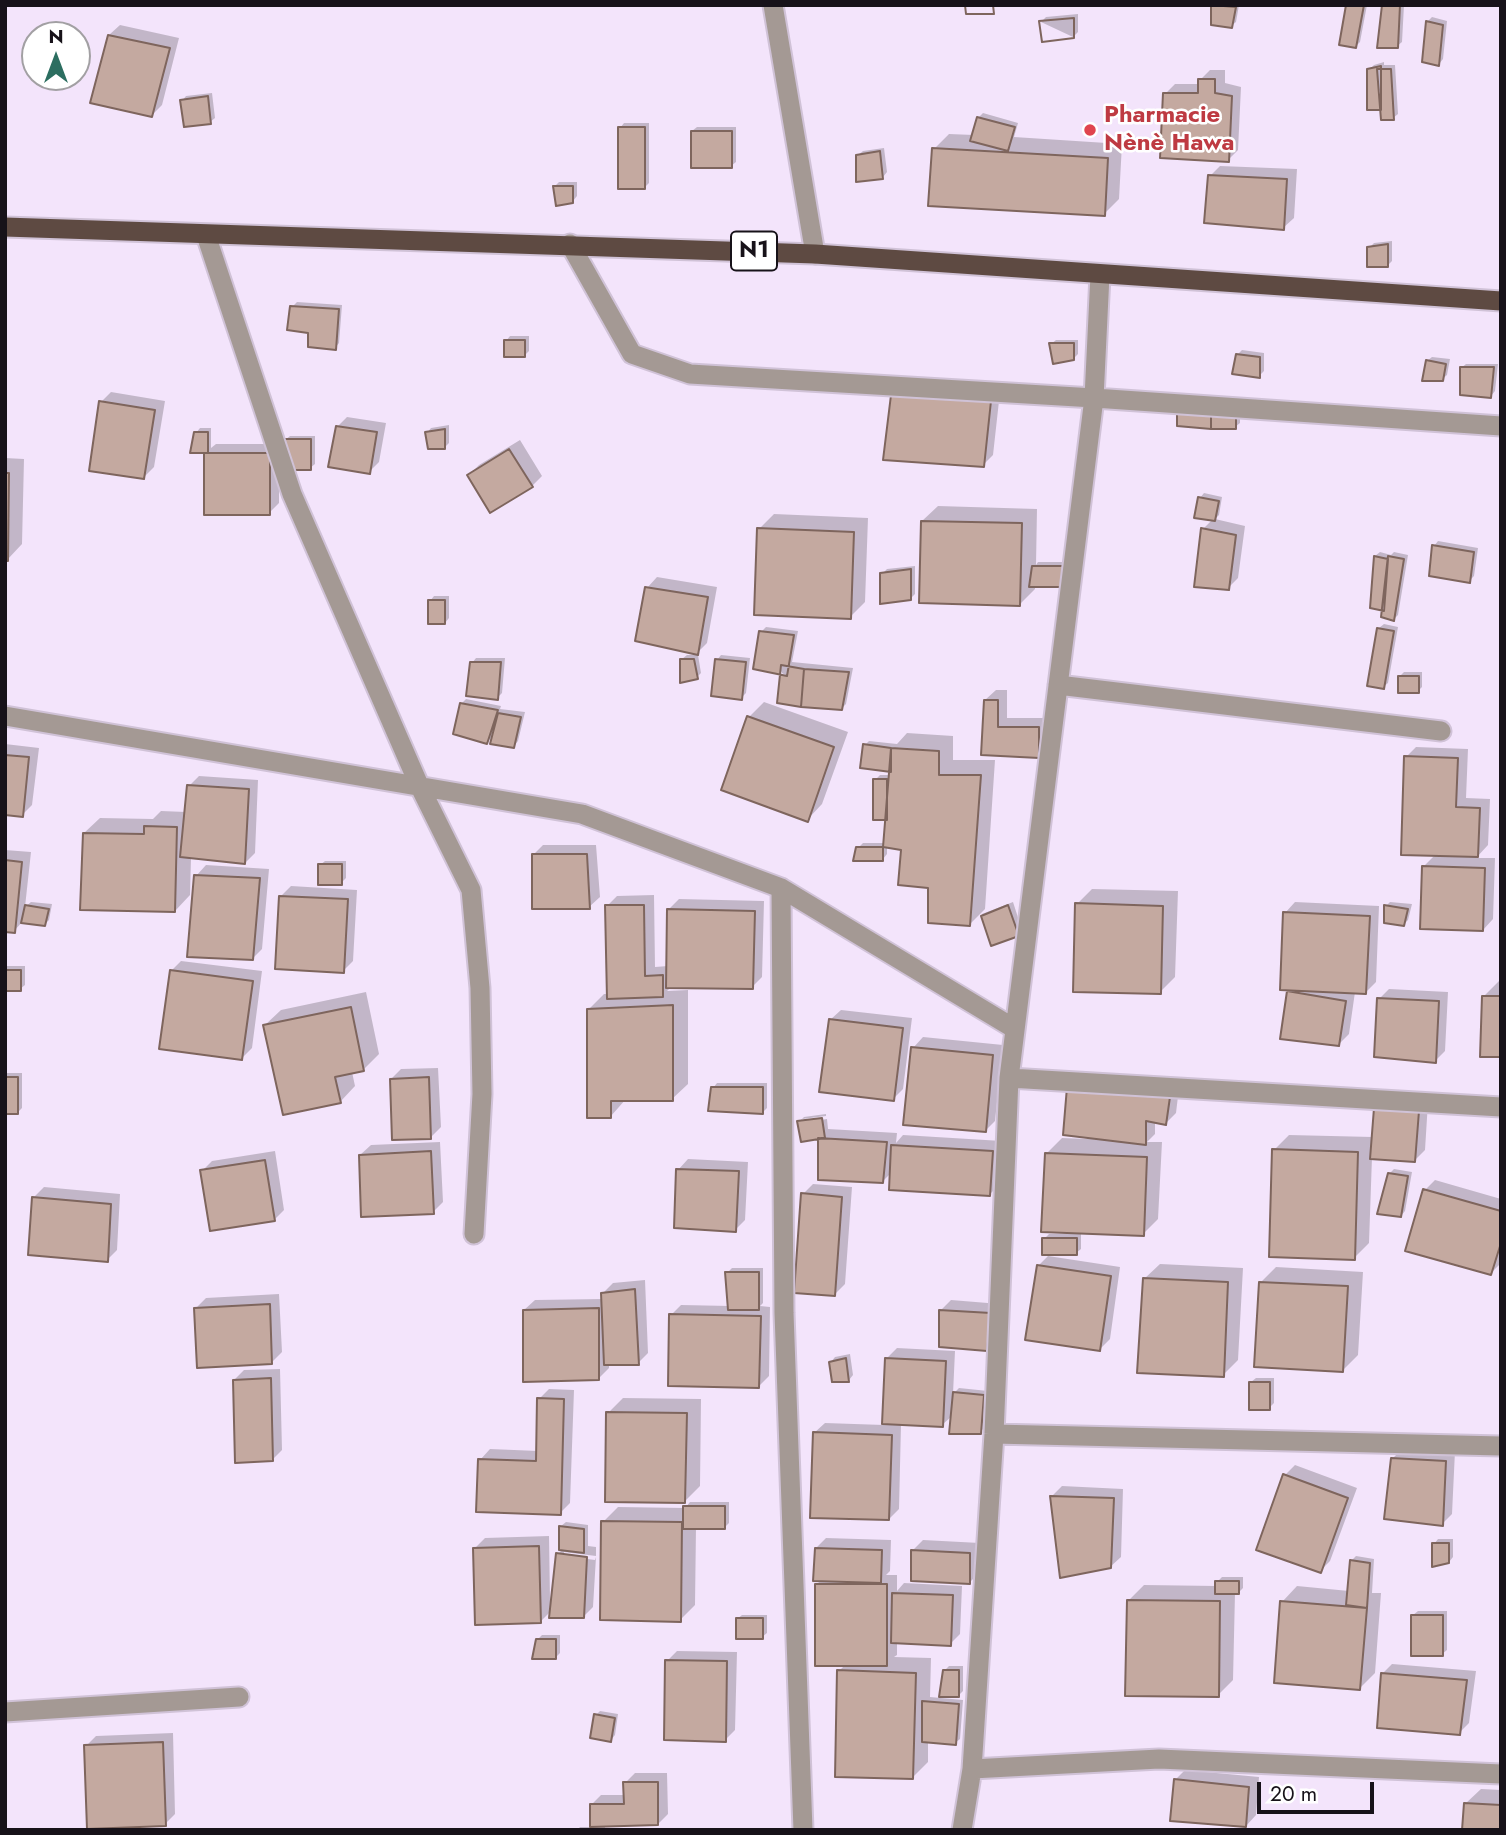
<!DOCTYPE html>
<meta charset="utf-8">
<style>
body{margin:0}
#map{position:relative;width:1506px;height:1835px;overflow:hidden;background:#f3e4fb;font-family:Jost,sans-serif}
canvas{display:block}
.frame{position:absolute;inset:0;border:7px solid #171219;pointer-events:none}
.north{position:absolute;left:21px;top:21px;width:70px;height:70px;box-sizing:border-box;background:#fff;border:2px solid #a2a0a3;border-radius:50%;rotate:0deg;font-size:19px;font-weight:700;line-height:28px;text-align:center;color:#171219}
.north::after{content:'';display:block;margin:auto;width:24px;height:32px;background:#2c6e60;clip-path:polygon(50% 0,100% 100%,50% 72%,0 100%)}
.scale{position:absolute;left:1257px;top:1782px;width:117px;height:32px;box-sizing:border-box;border:4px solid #171219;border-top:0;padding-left:9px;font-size:21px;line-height:24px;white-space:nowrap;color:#171219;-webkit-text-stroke:5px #fff;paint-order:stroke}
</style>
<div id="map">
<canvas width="1506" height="1835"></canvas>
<div class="frame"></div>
<div class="north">N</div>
<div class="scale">20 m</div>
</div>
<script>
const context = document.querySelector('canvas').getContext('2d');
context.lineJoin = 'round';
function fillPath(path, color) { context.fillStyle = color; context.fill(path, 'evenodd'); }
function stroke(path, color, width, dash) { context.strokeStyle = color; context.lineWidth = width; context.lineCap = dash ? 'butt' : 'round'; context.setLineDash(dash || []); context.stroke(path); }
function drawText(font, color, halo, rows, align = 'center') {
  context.font = font + ' Jost,sans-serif'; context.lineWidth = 5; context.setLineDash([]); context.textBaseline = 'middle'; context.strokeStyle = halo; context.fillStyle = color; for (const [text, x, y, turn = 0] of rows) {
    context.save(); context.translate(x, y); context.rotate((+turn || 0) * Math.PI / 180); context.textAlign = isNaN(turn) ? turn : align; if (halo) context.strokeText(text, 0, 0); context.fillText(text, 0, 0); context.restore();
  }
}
const shadow = new Path2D(`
 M1213,5H1239L1236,22L1231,26Z
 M1348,5H1367L1360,42L1356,46Z
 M1384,5H1404L1402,42L1397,46Z
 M1078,14V32L1073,37L1041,22L1046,17Z
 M1432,17L1447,21L1443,59L1439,64L1427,22Z
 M120,25L179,38L162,105L152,115L109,35Z
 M1384,62V65H1395L1398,114L1393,118L1369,70L1374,65Z
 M1210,70H1225V83L1241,87L1238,150L1228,160L1165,94L1175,84H1200V80Z
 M212,93L215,118L210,122L182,101L186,96Z
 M983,113L1018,123L1014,137L1122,144L1119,199L1104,214L934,149L949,134L974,135L978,118Z
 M624,123H649V183L645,187L620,128Z
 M697,127H736V162L731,166L692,131Z
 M884,148L887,172L883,177L858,155L863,151Z
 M1220,166L1297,169L1294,218L1283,228L1210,176Z
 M559,182H577V196L573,201L555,186Z
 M1392,241V261L1387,266L1369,248L1374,243Z
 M297,302L342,305L339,343L335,348L310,332L292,307Z
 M510,336H529V351L525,355L506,341Z
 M1056,340H1078V354L1073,359L1051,344Z
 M1242,350L1264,353V371L1259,376L1237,355Z
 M1432,357L1450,359L1447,375L1442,379L1427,361Z
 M1466,364H1498L1495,391L1491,396L1461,368Z
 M111,392L165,401L154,467L144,477L101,402Z
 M1000,392L993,455L983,465L885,458Z
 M1240,404V423L1235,427L1178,424Z
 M347,417L386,423L379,462L369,472L337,427Z
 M449,425V443L445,447L427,433L431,428Z
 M200,428H211V448L216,444H279V503L269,513L206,451L196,433Z
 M290,436H315V464L310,468L285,440Z
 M520,440L542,476L532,486L469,475L479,465Z
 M5,458L24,459L22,544L7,560Z
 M1204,493L1222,497L1219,515L1215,519L1245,526L1238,578L1228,588L1203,529L1213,519L1200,498Z
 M938,506L1037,509L1036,565L1038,562H1067V580L1035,585V589L1020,604L922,521Z
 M774,514L868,518L865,602L850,617L759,529Z
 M1438,541L1478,548L1474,576L1469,581L1434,546Z
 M1380,552L1391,555L1394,552L1408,555L1398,615L1394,619L1375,556Z
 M915,566V594L910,599L882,574L887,569Z
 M657,577L717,587L707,643L697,653L647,588Z
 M434,596H449V618L445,623L430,601Z
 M1384,624L1398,627L1388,683L1383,687L1379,628Z
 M766,627L798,631L792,662L853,668L846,704L842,708L782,673L761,632Z
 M687,655H698L701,673L697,677L682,659Z
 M721,655L750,658L746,693L741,698L717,660Z
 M476,658H505L502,693L497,698L472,663Z
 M1404,672H1422V687L1418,691L1400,676Z
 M996,690H1007V718H1048V746L1038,756L982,753L985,700Z
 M466,699L501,706L500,709L525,712L518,741L514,746L494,735L487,742L461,704Z
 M764,702L848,732L822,804L807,820L749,717Z
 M907,733L953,736V760H995L985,909L970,924L930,887L903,849L887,846V854L883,859L858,848L863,843H885L887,818L875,780L880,775H890L891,770L865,745L869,741L897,744Z
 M5,744L39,748L32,805L22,815L5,813Z
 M1416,747L1468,749L1466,798L1490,799L1488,845L1476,858H1495L1493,919L1483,930L1423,867L1436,854L1406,757Z
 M199,776L258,780L255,853L245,863L191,857L190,895L175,911L84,833L100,818L153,819L161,811L186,812L189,786Z
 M543,845H596L600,897L589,907L533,855Z
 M5,850L31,852L25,907L31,902L52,904L49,920L45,924L23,921L14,931L5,930Z
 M325,861H346V878L341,883L320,865Z
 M206,865L269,869L262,949L252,959L196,876Z
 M291,886L357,890L353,961L343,971L281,896Z
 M1092,889L1178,891L1175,977L1160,992L1077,904Z
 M654,895L655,967L668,966L669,909L679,899L764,901L762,977L752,987L672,986L667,991L688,990V1084L672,1099H626L611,1116L589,1009L604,994H609L607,906L617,896Z
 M1013,902L1022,930L992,944L982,914Z
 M1295,902L1379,906L1376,982L1366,992H1355L1349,1034L1339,1044L1282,1037L1289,989L1285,913Z
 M1390,902L1412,904L1408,920L1404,924L1386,906Z
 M181,961L262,971L252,1048L242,1058L171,971Z
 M5,966H25V985L20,989H5Z
 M1499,981H1501V1055L1484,996Z
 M1389,989L1448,992L1445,1051L1435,1061L1379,999Z
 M366,992L379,1054L364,1069L352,1072L355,1086L340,1102L265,1025L281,1010Z
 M841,1010L912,1018L903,1089L893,1099L830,1020Z
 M923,1037L1003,1045L995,1121L985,1131L913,1048Z
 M438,1068L441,1127L431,1137L391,1079L401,1069Z
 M5,1073H22V1108L17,1113H5Z
 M717,1083H767V1108L763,1112L713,1088Z
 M1179,1088L1176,1113L1166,1123L1155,1121V1134L1147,1142H1162L1158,1219L1143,1234L1081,1231V1249L1076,1253L1044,1239L1049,1234H1072L1047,1153L1062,1138L1088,1139V1136Z
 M1428,1102L1425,1150L1415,1160L1372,1157L1369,1243L1354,1258L1274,1150L1289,1135L1373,1137Z
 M826,1114V1116L802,1119L804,1117Z
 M802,1119V1123L827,1119L828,1129L897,1133L896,1143L903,1135L1002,1141L1000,1184L990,1194L891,1173L883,1181L799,1122Z
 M440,1142L443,1202L433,1212L360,1155L371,1145Z
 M275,1151L284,1210L274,1220L202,1171L212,1161Z
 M688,1159L748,1162L745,1220L735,1230L678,1170Z
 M1394,1169L1412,1172L1405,1211L1401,1216L1389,1174Z
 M1435,1180L1501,1199V1263L1491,1273L1425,1190Z
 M813,1184L852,1187L845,1284L835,1294L803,1194Z
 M44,1187L120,1194L117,1250L107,1260L34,1197Z
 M1048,1256L1120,1267L1110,1339L1100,1349L1038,1266Z
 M1160,1264L1243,1268L1238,1360L1223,1375L1144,1279Z
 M1276,1267L1363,1272L1358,1355L1343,1370L1261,1282Z
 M732,1268H763V1303L760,1306L770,1307L769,1376L759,1386L671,1315L681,1305L730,1306L727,1273Z
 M645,1280L648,1353L638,1363H609V1368L598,1379L524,1310L535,1300L603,1299V1293L613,1283Z
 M279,1294L282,1352L272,1362L196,1308L206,1298Z
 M951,1300L1000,1304L996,1339L986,1349L941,1310Z
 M897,1348L955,1351L953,1394L959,1388L988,1391L985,1427L980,1432L953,1415L942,1425L901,1424L899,1509L889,1519L814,1433L825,1423L884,1425L887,1358Z
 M850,1354L853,1375L849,1380L831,1362L835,1357Z
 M280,1369L282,1450L272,1460L234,1380L244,1370Z
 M1256,1378H1274V1403L1269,1408L1251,1382Z
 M549,1389L574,1390L570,1503L560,1513L480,1460L490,1449L538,1451L539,1399Z
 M623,1398L701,1399L700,1486L685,1501L608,1413Z
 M1403,1448L1455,1451L1452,1514L1442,1524L1393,1458Z
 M1295,1465L1357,1488L1330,1561L1320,1571L1285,1475Z
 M1062,1486L1123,1489L1121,1557L1110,1567L1052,1496Z
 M690,1502H729V1523L725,1527H696L695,1605L680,1620L603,1522L618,1507L685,1508Z
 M566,1522L588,1525V1546L596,1547V1556L564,1552V1556L595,1560L596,1557L593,1607L583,1617L552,1610L541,1621L475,1548L485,1538L549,1536L550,1600H553L558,1554L564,1548L561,1526Z
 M826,1538L891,1540L890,1571L886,1575H897V1591L904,1583L962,1586L960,1634L950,1644L897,1642V1655L894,1657L931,1658L930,1697L963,1700L960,1739L955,1743L928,1741V1762L912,1778L839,1671L845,1665L816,1585L822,1579L816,1548Z
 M1438,1539H1453V1557L1449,1562L1434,1544Z
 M923,1540L980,1543V1572L970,1582L913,1550Z
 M1356,1556L1374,1559L1372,1593H1381L1375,1673L1359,1689L1282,1602L1297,1586L1349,1591L1351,1561Z
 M1222,1577H1243V1588L1238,1593H1235L1233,1680L1218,1695L1129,1600L1144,1585L1217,1586V1582Z
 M1418,1611H1447V1650L1442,1654L1413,1615Z
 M742,1615H767V1633L762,1637L737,1619Z
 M542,1635H560V1653L555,1658L537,1640Z
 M677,1651L737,1652L735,1730L725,1740L667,1661Z
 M1392,1664L1476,1671L1469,1723L1459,1733L1382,1674Z
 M949,1666H963V1691L959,1695L944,1671Z
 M600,1711L618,1714L615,1735L611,1740L596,1715Z
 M173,1733L175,1814L165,1824L86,1746L96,1736Z
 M1185,1770L1259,1777L1256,1815L1246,1826L1175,1780Z
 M635,1773H667L668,1814L658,1824L605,1825V1830H577L580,1827H592L591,1805L601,1795H625V1783Z
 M1481,1789L1501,1790V1830L1465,1804Z`);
const building = new Path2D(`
 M965,5H993L994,14H966Z
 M965,5H993L994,14H966Z
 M1211,5L1236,7L1232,28L1211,25Z
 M1346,5H1364L1356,48L1339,45Z
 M1382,5H1400L1398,48H1377Z
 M1074,18V38L1042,42L1039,21Z
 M1074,18V38L1042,42L1039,21Z
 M1426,21L1443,25L1439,66L1422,62Z
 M108,35L170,48L152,117L90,103Z
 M1381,66V110H1367V69Z
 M1377,69H1391L1394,120H1381Z
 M1198,79H1215V93L1232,96L1229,162L1160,158L1163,93H1198Z
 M208,96L211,124L184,127L180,100Z
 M977,117L1015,127L1008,151L970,141Z
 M618,127H645V189H618Z
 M691,131H732V168H691Z
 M932,148L1108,158L1105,216L928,206Z
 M880,151L883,179L856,182V155Z
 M1208,175L1287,179L1284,230L1204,223Z
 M553,186H573V203L556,206Z
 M1388,244V267H1367V247Z
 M290,306L339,309L336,350L308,347V333L287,330Z
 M504,340H525V357H504Z
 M1049,343H1074V360L1053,364Z
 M1236,354L1260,357V378L1232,374Z
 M1426,360L1446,364L1443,381H1422Z
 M1460,367H1494L1491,398L1460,395Z
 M891,395L991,401L984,467L883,460Z
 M99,401L155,410L144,479L89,471Z
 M1177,405L1211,408V429L1177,426Z
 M1211,408H1236V429H1211Z
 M336,426L377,432L370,474L328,467Z
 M445,429V449H428L425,432Z
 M194,432H208V453H190Z
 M283,439H311V470H287Z
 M509,449L533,487L490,513L467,475Z
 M204,453H270V515H204Z
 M5,473H9L8,561H5Z
 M1198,497L1219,501L1215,521L1194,518Z
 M921,521L1022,523L1020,606L919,603Z
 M757,528L854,532L851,619L754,615Z
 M1201,528L1236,535L1229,590L1194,587Z
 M1432,545L1474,552L1470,583L1429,576Z
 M1374,556L1388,559L1384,611L1370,608Z
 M1388,556L1404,559L1394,621L1381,617Z
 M1032,566H1063V587H1029Z
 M911,569V600L880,604V573Z
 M645,587L708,597L698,655L635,641Z
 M428,600H445V624H428Z
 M1377,628L1394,631L1384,689L1367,686Z
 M759,631L794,635L787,676L753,669Z
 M680,659H694L698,679L680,683Z
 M715,659L746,662L742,700L711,696Z
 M470,662H501L498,700L466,696Z
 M781,665L804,669L801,707L777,703Z
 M804,669L849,672L842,710L801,707Z
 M1398,676H1419V693H1398Z
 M984,700H998V727H1039V758L981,755Z
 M460,703L498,710L487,744L453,734Z
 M498,713L521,717L514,748L490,744Z
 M747,716L834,747L808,822L721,790Z
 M863,744L891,748V772L860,768Z
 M891,748L939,751V775H981L970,926L928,923V888L898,885L901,850L883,847Z
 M5,755L29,757L23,817L5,815Z
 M1404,756L1458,758L1456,807L1480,808L1478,857L1401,855Z
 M873,779H887V820H873Z
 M187,785L249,789L245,864L180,857Z
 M144,826L177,827L175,912L80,910L83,833L144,834Z
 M856,847H883V861H853Z
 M532,854H587L590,909H532Z
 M5,860L22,862L15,933L5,932Z
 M318,864H342V885H318Z
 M1422,866L1485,868L1483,931L1420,929Z
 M194,875L260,878L253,960L187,957Z
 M279,896L348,899L344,973L275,969Z
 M1075,903L1163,906L1161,994L1073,992Z
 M25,905L49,909L45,926L21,923Z
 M605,905H644L645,976L663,975V997L607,999Z
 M1008,905L1019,936L991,946L981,916Z
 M1384,905L1408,909L1404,926L1384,923Z
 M667,909L755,911L753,989L666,988Z
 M1283,912L1370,916L1366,994L1280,990Z
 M5,970H21V991H5Z
 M170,970L253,981L242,1060L159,1049Z
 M1287,991L1346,1001L1339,1046L1280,1039Z
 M1482,996H1501V1057H1480Z
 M1377,998L1439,1001L1436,1063L1374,1057Z
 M673,1005V1101H611V1118H587V1009Z
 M351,1007L364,1071L335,1077L341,1103L283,1115L263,1025Z
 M829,1019L903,1028L894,1101L819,1092Z
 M911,1047L993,1055L986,1132L903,1125Z
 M5,1077H18V1114H5Z
 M429,1077L431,1139L392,1140L390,1079Z
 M711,1087H763V1114L708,1111Z
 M1067,1087L1170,1097L1166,1125L1146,1121V1145L1063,1135Z
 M1374,1108L1419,1111L1415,1162L1370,1159Z
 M822,1118L825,1138L801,1142L797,1121Z
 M818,1138L887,1142L883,1183L818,1180Z
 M891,1145L993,1151L990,1196L889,1190Z
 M1272,1149L1358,1152L1355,1260L1269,1257Z
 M431,1151L434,1214L361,1217L359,1155Z
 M1045,1153L1147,1157L1144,1236L1041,1232Z
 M265,1160L275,1221L210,1231L200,1170Z
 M676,1169L739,1171L736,1232L674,1228Z
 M1388,1173L1408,1176L1401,1217L1377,1214Z
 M1423,1189L1501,1211V1243L1491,1275L1405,1251Z
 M801,1193L842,1197L835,1296L794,1293Z
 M32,1197L111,1204L108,1262L28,1255Z
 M1042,1238H1077V1255H1042Z
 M1037,1265L1111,1276L1100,1351L1025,1340Z
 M725,1272H759V1310H728Z
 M1143,1278L1228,1282L1224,1377L1137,1373Z
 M1259,1282L1348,1286L1343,1372L1254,1367Z
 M635,1289L639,1365H604L601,1293Z
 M270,1304L272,1364L197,1368L194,1308Z
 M599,1308V1380L523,1382V1310Z
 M939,1310L991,1313L987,1351L939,1347Z
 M669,1314L761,1316L759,1388L668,1386Z
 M846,1358L849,1382H832L829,1362Z
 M885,1358L946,1361L943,1427L882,1424Z
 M271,1378L273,1461L235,1463L233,1380Z
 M1249,1382H1270V1410H1249Z
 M953,1392L984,1395L981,1434H949Z
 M537,1398L564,1399L561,1515L476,1512L478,1459L536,1461Z
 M606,1412L687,1413L685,1503L605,1502Z
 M813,1432L892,1435L889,1520L810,1518Z
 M1391,1458L1446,1461L1443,1526L1384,1519Z
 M1283,1474L1348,1498L1321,1573L1256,1550Z
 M1050,1496L1114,1498L1111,1568L1060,1578Z
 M683,1506H725V1529H683Z
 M601,1521L682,1522L681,1622L600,1620Z
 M559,1526L584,1529V1553L559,1550Z
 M1432,1543H1449V1563L1432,1567Z
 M539,1546L541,1623L475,1625L473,1548Z
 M815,1548L882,1550L881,1583L813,1581Z
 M911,1550L970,1553V1584L911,1581Z
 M556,1553L587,1557L584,1618H549Z
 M1350,1560L1370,1563L1367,1608L1346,1605Z
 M1215,1581H1239V1594H1215Z
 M815,1584H887V1666H815Z
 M892,1593L953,1595L951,1646L891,1643Z
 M1127,1600L1220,1601L1219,1697L1125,1696Z
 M1280,1601L1367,1608L1360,1690L1274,1683Z
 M1411,1615H1443V1656H1411Z
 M736,1618H763V1639H736Z
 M536,1639H556V1659H532Z
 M665,1660L727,1661L726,1742L664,1740Z
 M837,1670L916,1673L913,1779L835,1777Z
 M943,1670H959V1697H939Z
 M1381,1673L1467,1680L1460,1735L1377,1728Z
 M922,1701L959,1704L956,1745L922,1742Z
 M594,1714L615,1718L611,1742L590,1738Z
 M163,1742L166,1826L87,1829L84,1745Z
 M1174,1779L1249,1787L1246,1827L1170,1821Z
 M623,1782H658V1825L590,1827V1804H624Z
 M1464,1803L1501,1805V1830H1462Z`);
const minor = new Path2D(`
 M773,5L815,254
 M206,235L292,494L419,785L471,890L480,988L482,1094L474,1234
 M570,244L632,354L690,374L1094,398L1501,426
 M1058,685L1441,731
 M5,716L582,814L781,888L1015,1029
 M781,888L784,1313L803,1830
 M1009,1078L1501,1107
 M994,1434L1501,1446
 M5,1712L239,1697
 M972,1769L1159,1759L1501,1774
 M962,1830L972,1769L994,1434L1009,1078L1094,398L1100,275`);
const trunk = new Path2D(`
 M5,227L815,254L1501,301`);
const markers = [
 [1090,130,7,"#e0444e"]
];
const shields = [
 [754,251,46]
];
const shieldNames = [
 ["N1",754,251]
];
const healthNames = [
 ["Pharmacie",1104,116],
 ["Nènè Hawa",1104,144]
];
fillPath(shadow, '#0003');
fillPath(building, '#c4a9a0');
stroke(building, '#7e655d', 2);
stroke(minor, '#d0c2d7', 23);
stroke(trunk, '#d0c2d7', 23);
stroke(minor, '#a49994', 19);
stroke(trunk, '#5e4a42', 19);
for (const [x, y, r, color] of markers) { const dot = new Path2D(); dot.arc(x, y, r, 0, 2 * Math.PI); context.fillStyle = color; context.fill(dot); stroke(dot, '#fff', 2.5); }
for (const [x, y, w] of shields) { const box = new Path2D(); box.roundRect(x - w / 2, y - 19.5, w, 39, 5); context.fillStyle = '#fff'; context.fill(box); stroke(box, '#171219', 2); }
drawText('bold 23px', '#171219', null, shieldNames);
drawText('bold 24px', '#be3a42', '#fff', healthNames, 'left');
</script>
